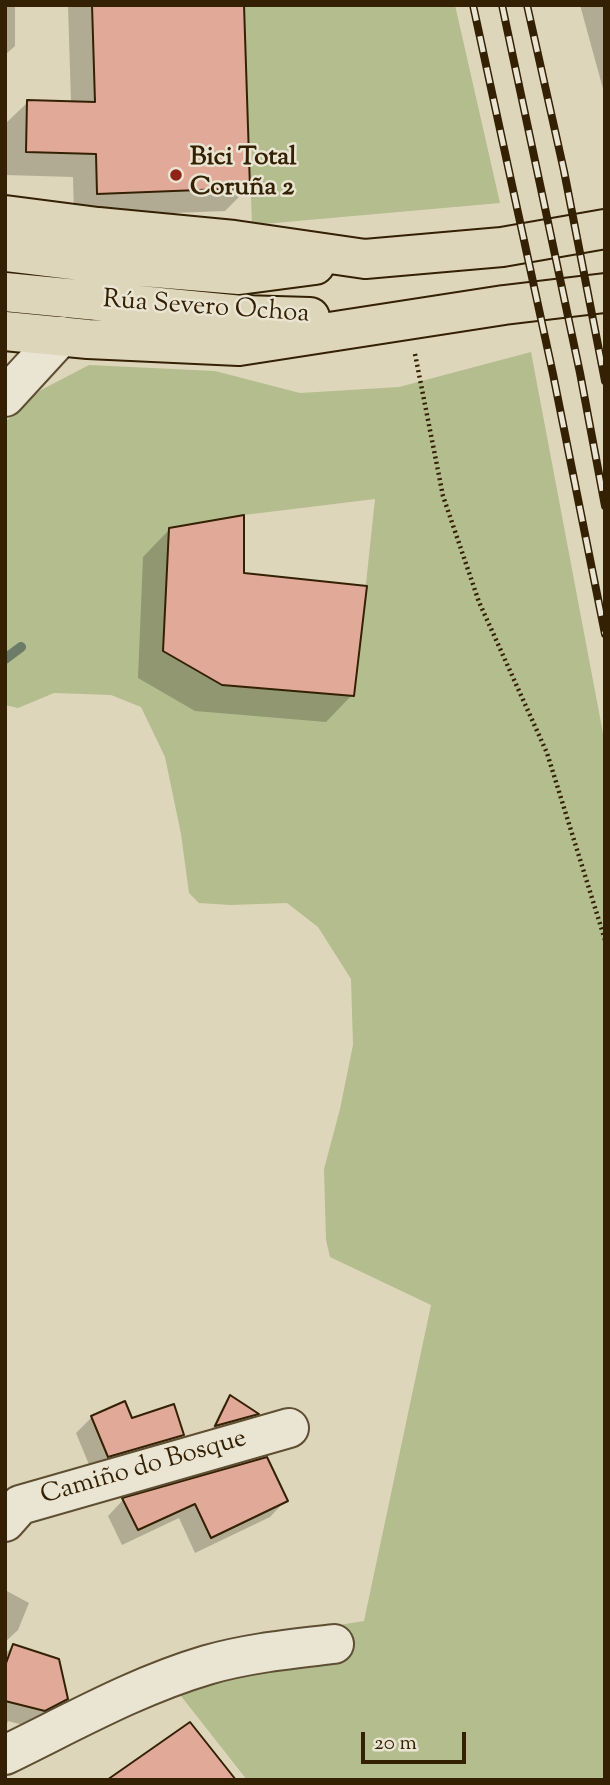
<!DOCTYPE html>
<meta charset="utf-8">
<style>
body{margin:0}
#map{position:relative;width:610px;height:1785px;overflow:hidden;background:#ded6ba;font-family:"Sorts Mill Goudy",serif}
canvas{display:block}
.frame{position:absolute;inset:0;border:7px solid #342104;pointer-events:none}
.scale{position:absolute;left:361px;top:1732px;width:105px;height:32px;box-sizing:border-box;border:4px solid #342104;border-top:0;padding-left:9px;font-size:21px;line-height:24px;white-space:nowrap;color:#342104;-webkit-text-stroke:5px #eae4d2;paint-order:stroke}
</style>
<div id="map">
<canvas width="610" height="1785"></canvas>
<div class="frame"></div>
<div class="scale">20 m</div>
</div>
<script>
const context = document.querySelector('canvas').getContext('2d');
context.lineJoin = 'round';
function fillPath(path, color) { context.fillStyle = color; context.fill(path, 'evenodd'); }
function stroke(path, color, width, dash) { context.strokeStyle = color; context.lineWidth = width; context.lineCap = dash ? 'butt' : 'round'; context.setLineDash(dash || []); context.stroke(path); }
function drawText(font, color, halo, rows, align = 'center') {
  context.font = font + ' "Sorts Mill Goudy",serif'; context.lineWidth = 5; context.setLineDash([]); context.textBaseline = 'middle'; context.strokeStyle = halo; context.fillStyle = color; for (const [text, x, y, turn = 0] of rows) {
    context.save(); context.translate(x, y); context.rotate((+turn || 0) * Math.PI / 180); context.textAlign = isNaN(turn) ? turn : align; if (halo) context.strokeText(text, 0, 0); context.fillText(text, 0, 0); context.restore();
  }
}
const green = new Path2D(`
 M244,5H455L500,203L252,225Z
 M531,352L605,744V1780H247L159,1668L260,1638L364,1621L431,1305L330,1257L326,1240L324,1169L340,1109L353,1045L351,979L318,927L287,903L230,905L199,903L189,893L181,834L165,757L141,707L111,695L54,693L18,708L5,705V422L41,390L89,365L215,371L300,393L399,387ZM375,499L354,696L222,685L163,651L169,529L244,515Z`);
const shadow = new Path2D(`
 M5,5H15V46L5,55Z
 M68,5H242L248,188L225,211L74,217L73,177L5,175V124L28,102L71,103Z
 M580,5H605V96Z
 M169,530L242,574L352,695L326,722L195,711L138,678L143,557Z
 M231,1398L256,1414L249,1421L210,1433L223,1406Z
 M92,1417L131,1421L182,1435L166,1451L92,1472L76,1433Z
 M123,1500H286L270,1517L195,1553L179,1518L122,1545L108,1516Z
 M5,1590L29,1603L18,1630L5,1642Z
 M13,1646L66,1698L50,1715L27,1726L8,1721L5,1729V1654Z`);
const stream = new Path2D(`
 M5,659L21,647`);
const building = new Path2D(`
 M92,5H244L250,188L97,194L96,154L26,152L27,100L95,102Z
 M244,515V573L367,586L354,696L222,685L163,651L169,528Z
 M230,1395L259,1414L215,1426Z
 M125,1401L132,1418L174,1404L184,1435L108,1457L91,1416Z
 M267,1457L288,1501L211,1538L195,1504L138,1530L122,1498Z
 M13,1644L59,1659L68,1699L45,1711L5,1701V1666Z
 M190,1722L236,1780H107Z`);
const path = new Path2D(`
 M415,354L443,496L479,602L547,753L605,940`);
const minor = new Path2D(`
 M5,397L61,336
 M5,1522L20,1505L289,1428
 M5,1755C71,1723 136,1686 207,1665C248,1653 292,1649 334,1644`);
const major = new Path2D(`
 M5,215L98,227L234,240L365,259L502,247L605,229
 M5,252L95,263L239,275L315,265
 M5,292L242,315L310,317
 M5,331L88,339L239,346L504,305L605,293`);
const rail = new Path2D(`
 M473,5L553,374L605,634
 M502,5L580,373L605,506
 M527,5L564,171L605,381`);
const markers = [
 [176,175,7,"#8f2418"]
];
const poiNames = [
 ["Bici Total",190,160],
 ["Coruña 2",190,190]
];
const streetNames = [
 ["Rúa Severo Ochoa",206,309,4],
 ["Camiño do Bosque",144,1469,-16]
];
fillPath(green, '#b4bd8e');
fillPath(shadow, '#0003');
stroke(stream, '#6d7c69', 10);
fillPath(building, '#e1aa98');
stroke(building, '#342104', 2);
stroke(minor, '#5e4e32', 42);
stroke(major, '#342104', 42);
stroke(path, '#342104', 4.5, [2, 3.5]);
stroke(minor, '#eae4d2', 38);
stroke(major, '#ded6ba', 38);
stroke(rail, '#342104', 8);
stroke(rail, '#eae4d2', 5, [16]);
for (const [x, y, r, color] of markers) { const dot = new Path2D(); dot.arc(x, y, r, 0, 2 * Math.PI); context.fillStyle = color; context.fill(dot); stroke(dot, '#eae4d2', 2.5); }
drawText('bold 26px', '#342104', '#eae4d2', poiNames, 'left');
drawText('26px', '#342104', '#eae4d2', streetNames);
</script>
